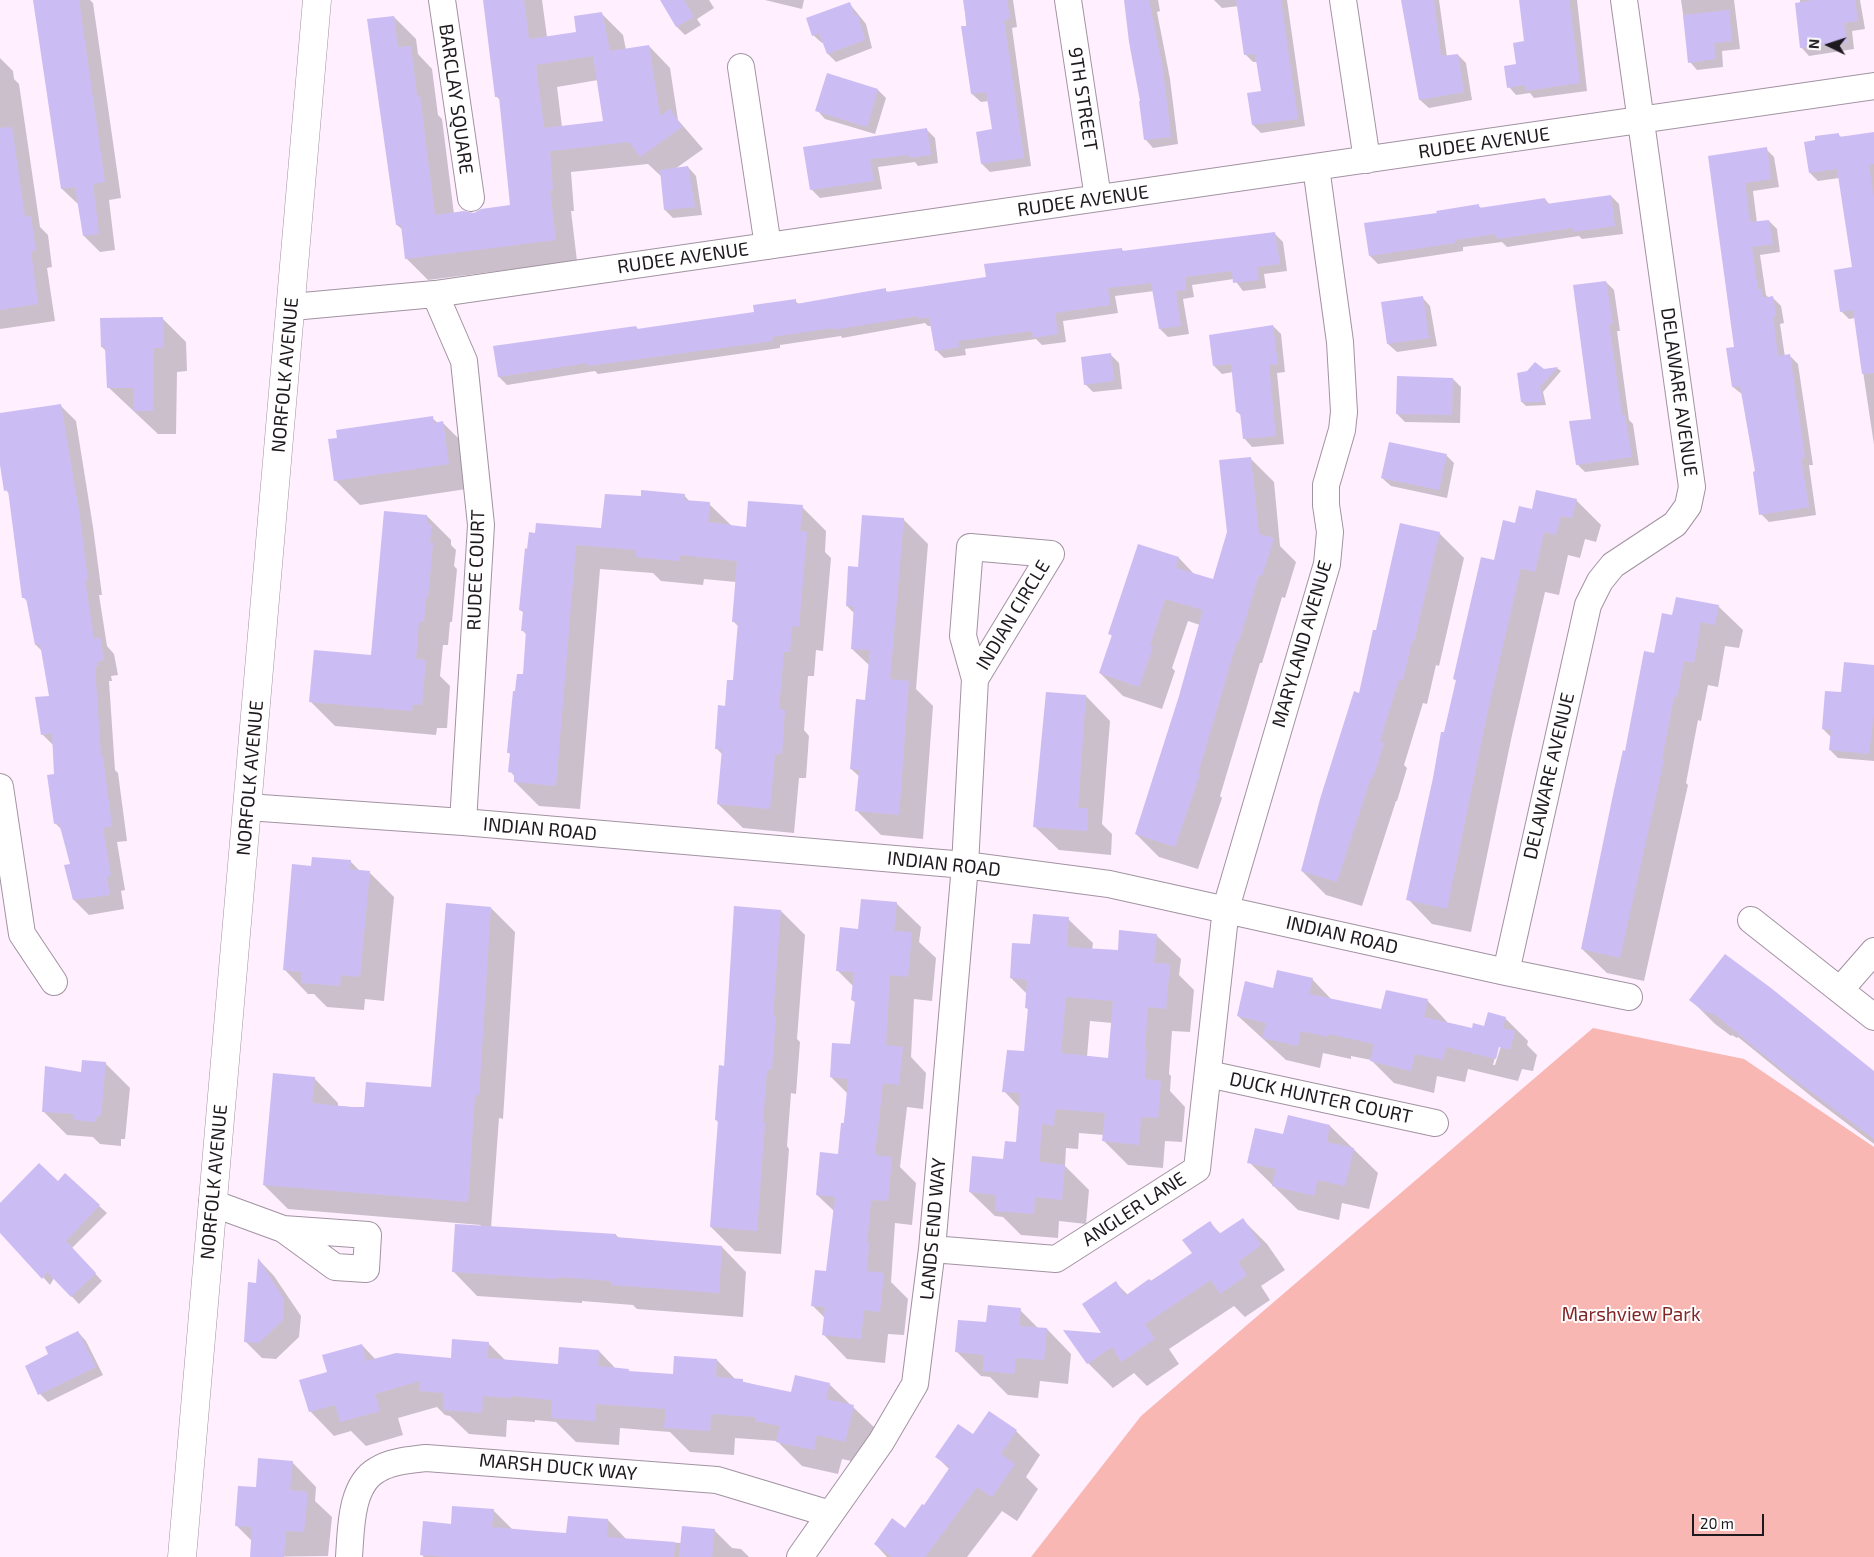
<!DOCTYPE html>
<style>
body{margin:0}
#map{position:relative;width:1874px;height:1557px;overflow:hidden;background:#ffefff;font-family:"Exo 2",sans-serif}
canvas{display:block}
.north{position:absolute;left:1804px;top:20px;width:50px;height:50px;-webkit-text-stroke:4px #fff;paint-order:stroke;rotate:274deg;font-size:14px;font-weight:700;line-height:20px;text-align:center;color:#1e191e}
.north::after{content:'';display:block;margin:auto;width:18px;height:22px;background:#1e191e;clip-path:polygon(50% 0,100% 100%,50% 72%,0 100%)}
.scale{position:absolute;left:1692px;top:1514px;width:72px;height:22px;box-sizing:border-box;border:2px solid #1e191e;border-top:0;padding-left:6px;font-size:15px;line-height:18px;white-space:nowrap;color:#1e191e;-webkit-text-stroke:4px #fff;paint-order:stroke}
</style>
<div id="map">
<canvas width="1874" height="1557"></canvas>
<div class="north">N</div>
<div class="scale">20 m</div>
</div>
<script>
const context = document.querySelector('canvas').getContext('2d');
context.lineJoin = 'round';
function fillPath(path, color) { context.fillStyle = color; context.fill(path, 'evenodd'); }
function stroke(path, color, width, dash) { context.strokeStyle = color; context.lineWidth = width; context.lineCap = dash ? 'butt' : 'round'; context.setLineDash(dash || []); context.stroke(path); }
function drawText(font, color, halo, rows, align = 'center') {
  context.font = font + ' "Exo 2",sans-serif'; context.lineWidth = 4; context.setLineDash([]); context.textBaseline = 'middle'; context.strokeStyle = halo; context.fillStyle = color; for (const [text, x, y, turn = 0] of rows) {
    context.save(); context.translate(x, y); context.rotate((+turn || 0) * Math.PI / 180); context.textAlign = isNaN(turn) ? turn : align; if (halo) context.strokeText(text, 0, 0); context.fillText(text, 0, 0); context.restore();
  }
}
const green = new Path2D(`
 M1593,1028L1744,1059L1874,1147V1557H1031L1141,1416Z`);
const shadow = new Path2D(`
 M34,0H90L93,3L121,198L109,200L115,250L100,252L84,236L79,205L62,189Z
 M484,0H542L547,37L577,33L601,13L623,35L626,50L649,46L670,68L678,120L703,149L675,169L688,167L696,176L702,215L673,218L665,210L662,177L648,164L571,172L574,211H571L577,261L428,280L406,258L403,230L397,225L394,17L416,39L418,54L432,69L438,115L442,119L454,214H473L511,207L501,101L496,96ZM598,80L604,122L562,127L557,87Z
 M661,0H709L714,8L697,19L701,25L685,35L677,27Z
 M765,0H804L802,9Z
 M964,0H1013L1017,27L1012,28L1031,166L990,172L982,164L993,130L989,101L981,102L972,94Z
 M1125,0H1158L1160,11L1157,12L1170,79L1178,144L1153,148L1146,140L1142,102Z
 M1214,0H1287L1305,126L1261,133L1253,125L1263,92L1258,62H1253L1245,54L1239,6L1222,8Z
 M1402,0H1439L1447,57L1458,55L1466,63L1472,100L1429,108L1420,100Z
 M1520,0H1577L1587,91L1534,98L1530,93L1516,95L1509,87L1526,42Z
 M1681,0H1734L1740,49L1722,51L1723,67L1697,70L1690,62Z
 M1800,0H1860L1865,29L1852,31L1854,49L1809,56L1801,47Z
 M849,3L866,24L872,48L836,62L828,54L824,42L822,43L813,35Z
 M0,58L13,71L14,79L19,84L40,227L48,235L52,267L47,268L55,321L0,329Z
 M828,75L878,90L886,98L875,134L825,119L817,110Z
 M927,130L935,138L938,163L918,166L915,162L878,167L882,189L820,198L812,190L804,148Z
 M1874,133V445L1855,318L1849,319L1841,311L1853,268L1839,178L1818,181L1810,173L1838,134L1842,138Z
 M1766,149L1774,157L1779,187L1753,191L1757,223L1769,221L1777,229L1780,252L1760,255L1766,295L1769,298H1773L1781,306L1784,323L1780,324L1785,357L1790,356L1798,364L1813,465H1809L1816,515L1769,522L1761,514L1756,472L1743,395L1733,387L1728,349L1736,348L1710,157Z
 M1611,196L1619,204L1623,234L1582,239L1579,236L1507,247L1502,242L1463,247V251L1378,264L1370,256L1438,214L1478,205L1482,209L1545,199L1550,205Z
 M1275,234L1283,242L1287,271L1264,274L1266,288L1243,291L1234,279L1192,285L1194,297L1183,299L1189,334L1168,337L1160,329L1154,291L1115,296L1118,313L1063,321L1066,342L1042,345L1036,339L965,349L966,355L944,358L936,350L932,326H928L925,323L842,338L841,336L780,345V348L598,374L595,371L507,385L499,377L494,347L636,327L639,330L756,313L795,301L799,304L885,290L889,293L987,278L1121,249L1125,252Z
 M1606,282L1614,290L1620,331H1617L1629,420L1633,424L1639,465L1585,472L1577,464L1593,420Z
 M1422,297L1430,306L1437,346L1397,352L1388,344L1383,303Z
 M162,318L186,342L187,371L177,372L176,434H158L108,387L107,352L102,347Z
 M1273,326L1281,334L1285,372L1277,373L1284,444L1252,447L1244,438L1242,416L1237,412L1233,372L1222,374L1214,366Z
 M1110,354L1119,363L1122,389L1093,392L1085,384Z
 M1557,368L1561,371L1543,392L1546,405L1526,406L1522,402L1543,370Z
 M1453,379L1461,387L1460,423L1405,422L1397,414Z
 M61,406L76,421L93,527L102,595H99L107,646L114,654L118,675L111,676L112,681H109L115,770L118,773L127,841L117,842L125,890L121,891L124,909L89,915L74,900L71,865L63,831L55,823L54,746L42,734L50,697L43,652L36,645L28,602L24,598L10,495L6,490L0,424V414Z
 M432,418L438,423H443L467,447L473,488L360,505L335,480Z
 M1446,455L1454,463L1447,498L1391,486L1382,478Z
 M1251,459L1274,482L1280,546L1296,562L1285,598L1282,597L1262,663H1260L1220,796L1222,798L1198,869L1159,857L1136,834L1181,697L1200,625L1188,621L1172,668L1175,671L1162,709L1123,696L1100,673L1113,637L1110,634L1139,545L1179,558L1195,575L1214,580Z
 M684,495L690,502L709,504L732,526L747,528L802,507L826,531L825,552L831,558L823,651L816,650L814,676H808L804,730L809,736L806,778H799L794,833L743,828L718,804L723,755L716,748L734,682L739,627L733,621L736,582L704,579L703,585L661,581L653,573L600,569L580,809L539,806L515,782V777L510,771L511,755L508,752L516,693L524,676L527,635L522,630L524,613L520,610L526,550L603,530L642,498Z
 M1576,500L1601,525L1596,542L1585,539L1580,558L1568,555L1559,595L1545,592L1512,735L1471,932L1432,924L1408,899L1457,681L1454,679L1495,561L1516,525L1533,510Z
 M427,516L451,540V545L456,550L454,566L457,569L452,622H450L448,645H443L440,676L450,686L447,728H437L436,735L335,726L310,701L372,656Z
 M903,519L928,544L916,689L933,706L923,839L881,835L857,811L860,777L851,769L866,701L870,666L852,649L854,613L847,606L860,568Z
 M1439,533L1464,558L1439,666L1436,665L1427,704L1423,703L1404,765L1407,768L1397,801H1396L1362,906L1326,895L1302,871L1360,694L1377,632Z
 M1718,606L1743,630L1739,648L1725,646L1718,687L1708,685L1701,721L1698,720L1686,783L1688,785L1644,981L1607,973L1582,949L1626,752L1655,655L1673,617Z
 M1874,666V761L1838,758L1830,750L1831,737L1823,729L1843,694Z
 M1086,696L1110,721L1102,824L1112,834L1111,855L1059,850L1034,826Z
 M350,861L361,872H369L394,897L384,1001L365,999L364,1010L327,1007L314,994H308L284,969L313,867Z
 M896,903L921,927L919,942L936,958L932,1001L914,999L911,1057L926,1073L923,1109L907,1107L900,1167L916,1183L912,1225L895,1223L891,1282L908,1299L904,1335L888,1334L885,1363L847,1359L823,1334L825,1318L812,1305L827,1273L834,1211L817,1195L839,1155L848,1094L831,1077L852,1046L856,1003L852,1000L854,987L837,970L859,930Z
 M491,908L515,932L503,1119L499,1118L491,1228L616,1235L620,1239L722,1247L746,1272L743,1317L637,1309L633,1305L582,1301V1303L477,1296L453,1271L481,1225L288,1209L264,1185L314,1078L338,1103V1106L365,1108L433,1088Z
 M781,911L805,935L797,1039L800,1042L796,1094L791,1093L787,1146L789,1149L781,1254L735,1251L711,1227L719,1123L716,1120L725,1067Z
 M1068,919L1093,943L1092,950L1119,951L1156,935L1181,959L1179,975L1194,990L1190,1032L1172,1031L1169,1074L1171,1076L1170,1091L1185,1107L1182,1142L1165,1141L1163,1168L1128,1165L1104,1141V1135L1079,1133L1078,1149L1066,1148L1065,1166L1089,1190L1086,1224L1059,1221L1058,1238L1021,1235L1003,1217L995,1216L970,1192L1004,1161L1017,1144L1020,1108L1004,1091L1025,1052L1029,1010L1026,1008L1027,994L1011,978L1031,946ZM1090,1021L1112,1023L1109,1059L1087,1057Z
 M1312,979L1332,1000L1382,1010L1427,1000L1449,1024L1473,1029L1485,1027L1505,1018L1528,1041L1527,1045L1537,1055L1533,1071L1522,1069L1518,1081L1468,1069L1465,1082L1437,1076L1434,1093L1394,1083L1371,1060L1351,1056V1059L1323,1053L1320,1068L1286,1060L1238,1016L1274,990ZM1498,1046H1501L1495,1065H1493Z
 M1691,1000L1874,1072V1144L1812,1097L1738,1037L1737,1038L1732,1035L1731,1036L1715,1024Z
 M105,1063L130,1088L125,1139H121V1146L100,1144L93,1137L67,1135L43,1111L82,1073Z
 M1330,1126L1378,1173L1369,1209L1342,1203L1339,1220L1298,1210L1249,1162L1284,1136Z
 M65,1175L107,1213L72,1248L102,1281L79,1304L54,1278L50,1285L0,1228V1205L58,1183Z
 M1243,1220L1267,1244L1285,1270L1261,1286L1270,1300L1245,1317L1234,1306L1169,1349L1179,1364L1147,1386L1134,1373L1113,1388L1088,1363L1066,1331L1104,1334L1116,1283L1128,1295L1194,1254L1209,1222L1221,1234Z
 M259,1260L274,1276L301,1316L299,1337L276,1359L262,1358L245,1341L257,1284Z
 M1020,1310L1039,1329H1047L1071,1354L1068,1384L1040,1381L1038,1398L1008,1395L990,1377L981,1376L957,1352L988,1324Z
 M78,1332L86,1341L103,1375L48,1402L40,1394L50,1355Z
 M488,1343L506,1361L559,1366L599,1351L616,1369L628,1370L631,1372L674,1375L717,1360L736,1380L792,1394L829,1384L877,1430L870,1465L842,1459L838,1474L802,1466L777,1441L735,1438L734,1455L690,1452L670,1432L620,1428L619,1445L576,1442L556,1422L535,1420V1422L507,1420L506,1437L469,1434L450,1416L445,1415L437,1407L398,1418L403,1435L366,1446L351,1431L334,1436L310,1411L329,1373L362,1345L376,1360L452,1359Z
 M1016,1431L1040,1455L1026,1477L1038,1489L1017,1521L1002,1511L967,1557H887L875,1544L906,1529L924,1507L950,1470L937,1457L974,1436Z
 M292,1462L316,1487L315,1501L332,1517L328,1556L251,1557L252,1541L237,1526L257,1489Z
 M493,1510L513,1530L568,1535L608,1520L627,1540L682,1543L714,1530L732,1548L741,1549L749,1557H424L421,1554L452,1525Z`);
const building = new Path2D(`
 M33,0H79L105,182L93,184L99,234L83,236L75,187L61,189Z
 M483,0H524L529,39L576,32L574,16L602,12L610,51L649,45L660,116L670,109L682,127L640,157L629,142L550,151L553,190H550L556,240L405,259L401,225H396L367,19L394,16L398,47L411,46L417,96H420L435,215L464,211L474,213L481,209L510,205L499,97H495ZM593,56L603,121L544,128L536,65Z
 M660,0H684L694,17L676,27Z
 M963,0H1007L1010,19L1004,20L1024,158L981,164L976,132L992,129L986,92L971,94L961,26H967Z
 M1124,0H1149L1163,70L1171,137L1144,140L1139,101H1140L1129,42Z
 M1236,0H1281L1298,119L1252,125L1247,93L1261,91L1255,54L1244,55Z
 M1401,0H1434L1441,56L1458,54L1464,92L1419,100Z
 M1519,0H1569L1580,83L1525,91V85L1507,88L1504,66L1516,64L1513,43L1524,41Z
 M1814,0H1855L1858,21L1844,23L1847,42L1800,48L1795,3Z
 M850,2L855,16L858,15L865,40L827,54L819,33L812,36L806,18Z
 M1729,10L1732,41L1714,43L1716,59L1688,63L1683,15Z
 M827,73L878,89L867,127L815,111Z
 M12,127L25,217L31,216L36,251H31L38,304L0,310V128Z
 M927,128L931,155L909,158V155L870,159L874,181L810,190L803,147Z
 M1874,132V164L1869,165L1874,199V373L1862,374L1853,310L1840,312L1834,270L1852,267L1837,169L1809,173L1804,142L1815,140V136L1839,133V137Z
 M1767,147L1771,179L1745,183L1750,222L1769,220L1773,244L1752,247L1758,290L1761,289L1763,298L1773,296L1776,316H1773L1778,356L1790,354L1805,457L1801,458L1809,507L1759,515L1753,472L1755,471L1740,386L1732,387L1726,348L1734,347L1708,156Z
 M688,166L695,207L664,210L660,170Z
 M1611,195L1615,226L1573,232V228L1497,239L1496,234L1455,240V243L1369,256L1364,223L1437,213L1436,211L1479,204V208L1545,198L1546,204Z
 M1275,232L1280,264L1257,267L1259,280L1233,283L1232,271L1185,277L1186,290L1176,291L1181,326L1159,329L1151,283L1108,288L1110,305L1055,313L1058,334L1033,338L1032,331L958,341L959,347L935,351L929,317L918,319V316L833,330V328L772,337L773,341L588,366V363L498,377L493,346L636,326L637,329L754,312L753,305L796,299V304L886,288V292L986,277L984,264L1122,248V251Z
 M1606,281L1613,323L1609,324L1622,415H1625L1632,457L1576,465L1569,421L1591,419L1573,285Z
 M1423,296L1429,338L1387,344L1381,302Z
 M163,317L164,348H154L153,411H133V388H107L105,347H101L100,318Z
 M1273,325L1278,364L1269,365L1276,436L1243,439L1240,412H1236L1231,364L1213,366L1209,335Z
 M1111,353L1114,381L1084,385L1081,357Z
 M1535,362L1544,369L1558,367L1540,387L1543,402H1521L1517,373L1527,371Z
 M1397,376L1453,378L1452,415L1396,414Z
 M61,404L79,511L88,580H85L94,639L100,637L104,660L97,662L98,666L95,667L101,757H103L112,826L103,828L111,876H107L110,895L73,900L64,865L70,864L59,823L54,824L47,775L54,774L52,733L41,735L35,697L49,696L40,644L35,645L26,598H22L8,490L4,491L0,465V413Z
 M433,416L434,423L443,421L449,464L334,481L328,439L337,438L336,430Z
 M1389,442L1447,454L1439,490L1381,478Z
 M1251,457L1259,534L1274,538L1262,576L1259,575L1239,641H1237L1198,774H1200L1175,847L1135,834L1179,696L1203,610L1165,599L1150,646L1153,647L1139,687L1099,673L1112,635L1108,634L1138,544L1179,557L1176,568L1213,579L1227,532L1219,460Z
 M641,490L685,494L684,500L710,502L708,522L746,527L748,501L803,505L800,531L807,532L799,627L792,626L790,652H784L779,709L785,710L782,754H775L770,809L717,804L722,749H715L718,705L725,706L727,680H733L738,622H732L737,561L680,555L679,561L636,557V550L576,545L556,786L514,782V773L508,772L510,753H507L513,691H515L517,674H523L526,631H521L523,611L519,610L525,548L527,549L529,532L535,533L536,523L601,528L605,494L641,496Z
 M1536,490L1577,499L1572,518L1561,516L1556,535L1544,532L1535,572L1521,568L1488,710L1447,909L1406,900L1433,778L1441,732H1444L1456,680L1453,679L1481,557L1494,560L1503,520L1515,523L1519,506L1532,509Z
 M384,511L427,515V524L432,525L430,543H433L428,598H426L424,622L419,621L416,659L426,660L422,705L413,704L412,711L309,702L314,650L371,655Z
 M862,515L904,518L890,679L909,681L899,815L855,811L859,770L850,769L856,699L865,700L870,650L851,649L854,606H846L848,566L858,567Z
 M1400,523L1440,532L1414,642L1412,641L1403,680L1399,679L1380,741L1384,743L1373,778L1371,777L1337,882L1301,871L1320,799L1354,691L1359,693L1373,630H1376Z
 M1676,597L1719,605L1715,625L1701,622L1694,663L1684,661L1677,697H1674L1662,759L1664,760L1620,958L1581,949L1614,790L1623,750L1625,751L1644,651L1654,653L1662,613L1672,615Z
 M1844,662L1874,665V712L1869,754L1829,750L1831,730L1822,729L1825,691L1841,692Z
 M1046,692L1086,695L1078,808H1088L1087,831L1033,827Z
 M312,857L351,860L350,869L370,871L360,977L341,975L340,986L301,983L302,972L283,970L292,864L311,866Z
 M861,899L897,902L894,931L912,932L908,977L890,975L886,1045L903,1047L899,1085L883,1083L875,1155L892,1157L888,1201L871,1200L867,1243H869L867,1271L884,1273L880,1312L864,1310L861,1339L822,1335L825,1307L811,1306L815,1270L826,1271L835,1197L816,1195L820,1152L838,1154L841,1123H844L848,1079L830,1077L832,1043L850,1044L855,1001L851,1000L854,972L836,971L840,927L858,929Z
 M446,903L491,907L479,1095H475L468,1202L263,1185L273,1073L315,1077L312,1103L351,1107H364L366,1082L431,1087Z
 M734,906L781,910L773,1016H776L772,1070H767L763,1123H765L757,1231L710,1227L718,1120H715L719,1065L724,1066Z
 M1033,914L1069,917L1067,947L1118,950L1119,930L1157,934L1154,963L1170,964L1166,1009L1148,1007L1145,1050L1147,1051L1145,1079L1161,1081L1158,1118L1141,1117L1139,1145L1102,1141L1105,1113L1055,1109L1054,1126L1042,1124L1039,1162L1065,1165L1062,1200L1035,1197L1034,1214L995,1211L996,1195L969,1192L972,1156L1003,1159L1005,1141L1016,1142L1020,1093L1002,1092L1007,1050L1024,1051L1028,1008H1025L1027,980L1010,978L1012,943L1030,944ZM1066,997L1113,1001L1108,1058L1061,1053Z
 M1725,954L1771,988L1874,1071V1139L1786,1073L1713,1013L1712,1015L1707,1011L1706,1013L1689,1000Z
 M1277,970L1313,978L1309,994L1381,1009L1386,990L1428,999L1424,1017L1472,1028L1473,1023L1484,1026L1488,1012L1506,1017L1503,1028L1515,1031L1510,1050L1499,1047L1496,1059L1446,1047L1443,1060L1415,1054L1411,1071L1370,1061L1374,1044L1329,1034L1328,1037L1301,1031L1298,1046L1262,1038L1266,1023L1237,1016L1245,981L1273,988Z
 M82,1060L106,1062L101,1116L97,1115L96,1122L74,1120V1114L42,1112L45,1066L81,1072Z
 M1288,1115L1330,1125L1327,1142L1354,1148L1345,1186L1318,1180L1314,1196L1272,1186L1276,1169L1247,1163L1255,1128L1283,1134Z
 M39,1163L58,1181L65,1173L100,1205L66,1241L96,1273L71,1297L47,1272L42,1279L0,1233V1203Z
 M1243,1218L1261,1245L1238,1262L1247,1275L1220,1294L1211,1280L1145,1324L1155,1339L1121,1362L1112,1347L1087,1364L1063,1330L1101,1333L1082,1304L1116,1281L1125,1296L1149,1279L1151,1281L1192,1253L1182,1240L1210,1221L1219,1234Z
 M455,1224L616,1234V1237L722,1246L719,1293L611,1285L612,1281L558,1277V1279L452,1272Z
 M258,1258L284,1299L283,1320L259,1343L244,1342L248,1282L256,1283Z
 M988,1305L1021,1308L1019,1326L1047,1328L1044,1360L1016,1358L1014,1374L983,1371L984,1355L955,1352L958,1320L986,1322Z
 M78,1331L96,1367L38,1395L25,1366L48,1354L45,1347Z
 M452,1339L489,1342L487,1358L558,1364L559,1347L599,1350L598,1366L629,1369L628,1371L673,1374L674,1356L717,1359L716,1377L743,1379V1382L791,1392L795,1375L830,1383L826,1399L854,1405L845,1442L817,1435L814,1450L776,1442L780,1426L755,1421L756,1417L711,1414L710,1431L664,1428L666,1409L596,1404L595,1421L551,1418L552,1400L511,1396V1398L483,1396L482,1413L443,1410L444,1393L419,1391L420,1381L375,1394L380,1411L340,1422L335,1405L309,1412L299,1380L327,1372L322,1355L362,1344L366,1361L396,1353L451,1358Z
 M989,1411L1017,1430L1001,1454L1015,1464L992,1497L977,1487L925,1557H892L874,1544L892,1518L905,1528L922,1504L924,1505L950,1467L935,1457L958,1424L973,1434Z
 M258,1458L293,1461L290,1490L308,1492L304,1532L286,1531L284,1557H250L252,1527L235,1526L238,1486L256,1487Z
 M452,1506L494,1509L492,1527L538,1531L566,1533L568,1516L608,1519L607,1537L675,1542L674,1557H450L420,1555L423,1521L451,1524Z
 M682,1526L715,1529L712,1557H679Z`);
const street = new Path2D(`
 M442,0L471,198
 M1068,0L1098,198
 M1343,0L1367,160
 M741,67L768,246
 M435,294L464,361L481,525L463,822
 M292,307L435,294L1874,86
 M0,787L22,934L54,982
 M247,807L463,822L965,865L1109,884L1506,972L1629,997
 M1751,920L1874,1017
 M1506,972L1588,605L1600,581L1613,565L1675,524L1688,506L1692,487L1624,0
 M1840,990L1874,951
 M1208,1074L1435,1123
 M212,1203L283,1229L335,1267L366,1269L368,1235L283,1229
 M932,1249L1056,1259L1197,1169L1226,908L1327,564L1330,532L1326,505V485L1342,430L1344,412L1340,342L1316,167
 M349,1557C351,1531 350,1485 377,1470C391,1461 410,1460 426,1458L717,1480L830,1514
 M800,1557L881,1442L915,1384L932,1249L965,865L975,679L1051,554L970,547L963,636L975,679`);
const secondary = new Path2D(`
 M182,1557L317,0`);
const streetNames = [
 ["BARCLAY SQUARE",456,99,82],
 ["9TH STREET",1083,99,81],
 ["RUDEE AVENUE",1484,143,-8],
 ["RUDEE AVENUE",1083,201,-8],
 ["RUDEE AVENUE",683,258,-8],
 ["NORFOLK AVENUE",285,375,-85],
 ["DELAWARE AVENUE",1679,392,82],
 ["RUDEE COURT",476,570,-88],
 ["INDIAN CIRCLE",1013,615,-59],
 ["MARYLAND AVENUE",1302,644,-74],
 ["DELAWARE AVENUE",1549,776,-77],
 ["NORFOLK AVENUE",250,778,-85],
 ["INDIAN ROAD",540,829,5],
 ["INDIAN ROAD",944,864,6],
 ["INDIAN ROAD",1342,935,13],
 ["DUCK HUNTER COURT",1321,1098,12],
 ["NORFOLK AVENUE",214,1182,-85],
 ["ANGLER LANE",1134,1209,-33],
 ["LANDS END WAY",933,1229,-85],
 ["MARSH DUCK WAY",558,1467,5]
];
const parkNames = [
 ["Marshview Park",1631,1315]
];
fillPath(green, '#f8b7b2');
fillPath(shadow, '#0003');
fillPath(building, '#cbbdf4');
stroke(street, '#a193a1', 28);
stroke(secondary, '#a193a1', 29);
stroke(street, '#fff', 26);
stroke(secondary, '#fff', 28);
drawText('19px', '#1e191e', '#fff', streetNames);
drawText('19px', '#812527', '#fff', parkNames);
</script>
